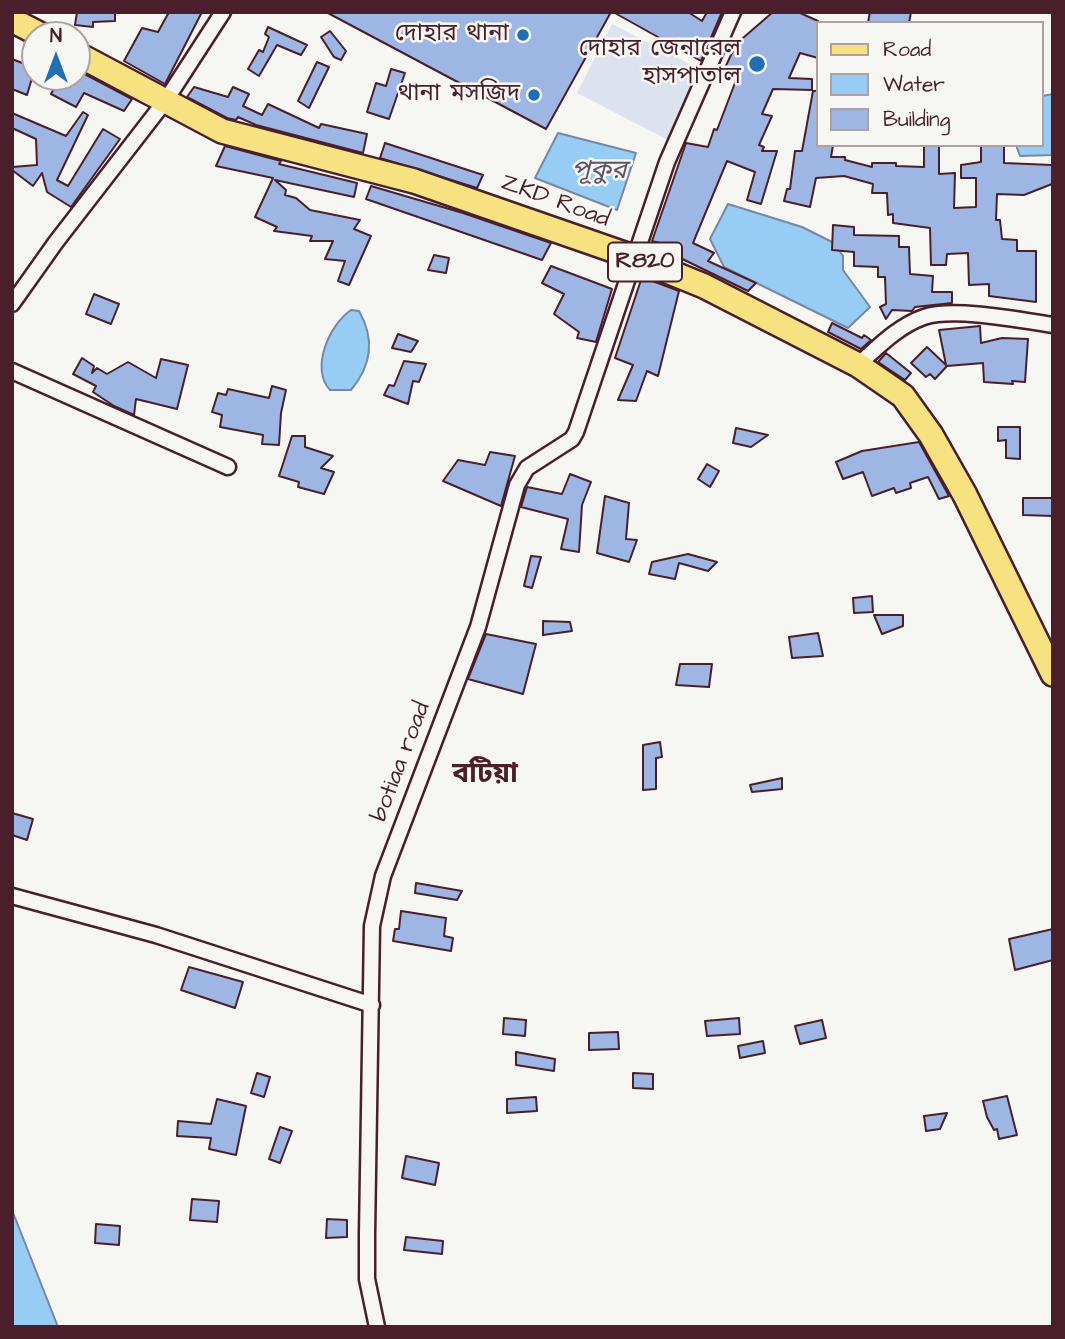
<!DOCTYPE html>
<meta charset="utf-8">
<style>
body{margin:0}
#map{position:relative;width:1065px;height:1339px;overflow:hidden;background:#f6f6f2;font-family:"Architects Daughter",sans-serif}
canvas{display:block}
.frame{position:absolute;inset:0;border:14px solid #4a1f2b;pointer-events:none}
.legend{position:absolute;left:816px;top:21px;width:228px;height:126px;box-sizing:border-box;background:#f6f6f2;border:2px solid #b1a0a2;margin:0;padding:9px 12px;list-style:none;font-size:21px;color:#4a1f2b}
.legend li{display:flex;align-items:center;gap:14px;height:35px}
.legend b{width:35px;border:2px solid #b1a0a2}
.north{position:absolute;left:21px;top:21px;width:70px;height:70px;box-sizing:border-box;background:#f6f6f2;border:2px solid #b1a0a2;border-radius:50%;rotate:0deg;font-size:19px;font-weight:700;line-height:28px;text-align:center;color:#4a1f2b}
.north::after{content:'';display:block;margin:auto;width:24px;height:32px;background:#1f6fb2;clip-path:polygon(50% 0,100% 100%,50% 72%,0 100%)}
</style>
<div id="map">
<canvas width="1065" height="1339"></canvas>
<div class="frame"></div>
<ul class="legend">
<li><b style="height:9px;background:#f7e281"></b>Road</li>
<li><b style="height:19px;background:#97ccf5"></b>Water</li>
<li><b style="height:19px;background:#9eb6e3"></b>Building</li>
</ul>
<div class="north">N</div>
</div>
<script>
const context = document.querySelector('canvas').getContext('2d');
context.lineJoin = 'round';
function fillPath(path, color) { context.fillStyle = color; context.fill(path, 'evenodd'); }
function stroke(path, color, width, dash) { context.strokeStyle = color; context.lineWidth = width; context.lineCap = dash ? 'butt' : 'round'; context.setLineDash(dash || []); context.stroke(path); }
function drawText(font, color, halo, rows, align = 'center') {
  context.font = font + ' "Architects Daughter","Noto Sans Bengali",sans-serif'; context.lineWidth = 5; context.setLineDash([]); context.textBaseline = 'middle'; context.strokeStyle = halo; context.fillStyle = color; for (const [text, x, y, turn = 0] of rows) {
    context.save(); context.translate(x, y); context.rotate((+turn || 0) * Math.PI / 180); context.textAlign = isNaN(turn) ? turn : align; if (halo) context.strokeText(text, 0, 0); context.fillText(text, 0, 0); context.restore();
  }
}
const built = new Path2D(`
 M612,24L705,72L670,141L577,93Z`);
const water = new Path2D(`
 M1053,94V155L1020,156L1016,145H1042V96Z
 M558,133L636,153L617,210L535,178Z
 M728,204L802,227L834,243L843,256V270L870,307L848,328L724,267L710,239Z
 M351,310L359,311C375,339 372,365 351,390H330C310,369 329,325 351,310Z
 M12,1210L58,1327H12Z`);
const building = new Path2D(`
 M77,12H115V21L93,22V27L75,25Z
 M169,12H202L165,84L124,61L142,28L158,32Z
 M326,12H611L546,129Z
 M613,12H688L702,21L707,12H722L701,61Z
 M773,12H798L818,21V58L800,53L789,78L812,79V90L773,89L762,114L772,116L759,145L764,147L762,151H777L761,204L747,200L755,172L727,161L693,243L714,253L708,261L756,283L748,291L666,251L668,245L652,241L686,143L708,147L714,129L717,130L738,75L724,70L736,44Z
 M870,12H911L909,23H868Z
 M268,27L307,45L301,55L277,45L259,76L248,69L259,50L263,52L269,37L265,34Z
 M330,31L346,51L341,60L334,57L321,37Z
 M12,59L35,68L27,95L12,89Z
 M317,62L329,67L309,108L298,101Z
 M391,69L405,73L389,119L367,112L376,83L386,86Z
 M77,70L132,99L124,111L84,93L76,107L51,94L60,78L71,82L77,77Z
 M194,87L228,97L233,87L249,94L243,106L262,115L268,104L319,128L321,124L367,134L363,153L256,125L238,117L236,120L227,118L187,97Z
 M813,91H818V145H833L831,157H845V160L872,167V163H896V166L924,167V145H939V174L955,173L954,208L976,207V178H961V165L981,162V146L1004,145V163L1052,165V184L1024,195L997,194L996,220H1000L1002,239L1017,240V251H1036V302L989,296V284L969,285L968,253L947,254L946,265H931L930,228L893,223V214L888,215L887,193H872L873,184L844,176L816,178L810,207L784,201L787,189H790L795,151H802Z
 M83,112L88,115L57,180L68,186L103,129L120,139L71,207L47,192L42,173L33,186L12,170V167L37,165L36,139L12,128V113L66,136Z
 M385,143L483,175L477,188L380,158Z
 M225,146L281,161L279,164L357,183L354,197L275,180L286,190L285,195L296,198L310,210L360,220L354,229L371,236L349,285L338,281L345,261L325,259L333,241H310L312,236L274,231L277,227L255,217L273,178L216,166Z
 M371,186L463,213L551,243L542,260L366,199Z
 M833,225L854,227V235L899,236V247H909L910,274L933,276L932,292H952V303L915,307L912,311L892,310L886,319L880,307L886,304L885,277H878V267L854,266V252L832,250Z
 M434,255L449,258L446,273L428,270Z
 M551,266L612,289L596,342L577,338L579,332L554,314L564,294L542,283Z
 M642,277L679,291L658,376L647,371L636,401L618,400L633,365L615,358Z
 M94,294L119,304L111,324L86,314Z
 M832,323L862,338L864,335L871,340L861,349L828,332Z
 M980,326L981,343L1002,338L1028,339L1025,382L1012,381L1013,384L984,382L983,363L947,366L935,379L930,374L926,377L911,363L927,347L946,365L939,330Z
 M398,334L418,341L411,352L392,348Z
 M886,353L911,373L905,380L878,362Z
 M82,358L94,366L92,373L97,368L107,374L128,362L156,378L161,359L188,365L177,409L136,399L134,415L114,406L93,392L96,386L73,374Z
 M404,361L426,364L419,382L413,381L408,404L384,395L389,385L394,386Z
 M272,386L286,390L281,413L279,445L262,444L263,435L220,427L222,415L212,412L218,393L226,395L228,389L269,398Z
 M998,427H1020V459L1006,458V440L998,441Z
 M736,428L768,435L751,447L733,443Z
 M292,436H305V447L333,456L321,468L334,472L324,494L298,487L299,482L279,476Z
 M919,442L949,496L939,499L928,477L910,483L911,488L896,493L894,488L872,496L863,472L843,479L836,462L862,451Z
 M490,452L515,456L501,506L443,481L458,460L485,465Z
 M707,464L719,471L710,487L698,479Z
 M570,474L591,482L582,505L579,552L561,549L568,519L521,507L527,487L562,494Z
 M605,496L629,503L626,539L637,540L629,562L597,553Z
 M1023,498H1053V516L1023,515Z
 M688,554L717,562L708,571L679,563L675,579L649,574L652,562Z
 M531,556L541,557L532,588L524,586Z
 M872,596L873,612L854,613L853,598Z
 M874,615H903V626L882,634Z
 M543,621L570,622L572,631L543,635Z
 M818,633L823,656L792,658L789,637Z
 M486,634L536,644L523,694L468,679Z
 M680,664H712L709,687L676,685Z
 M660,742L662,757L656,758V789L643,790V745Z
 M782,778V789L752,792L750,785Z
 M12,813L33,819L27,840L12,835Z
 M416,883L462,891L457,900L415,893Z
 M401,911L446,918L444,936L453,938L451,951L393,941L395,929H399Z
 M1053,929V960L1015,970L1009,939Z
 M189,967L243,982L235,1008L181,990Z
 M504,1018L526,1020L525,1036L503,1034Z
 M739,1018L740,1034L707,1036L705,1021Z
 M822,1020L826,1038L800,1044L795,1026Z
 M618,1032L619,1049L589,1050V1033Z
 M763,1041L765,1053L740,1058L738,1046Z
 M516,1052L555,1059L554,1071L516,1065Z
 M257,1073L270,1077L264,1097L251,1093Z
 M633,1073L653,1074V1089L633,1088Z
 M1007,1096L1017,1135L999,1139L997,1129L994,1130L987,1117L983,1101Z
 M536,1097L537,1111L507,1113V1099Z
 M217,1099L246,1106L236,1155L209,1149L211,1138L177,1136L178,1121L211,1124Z
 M947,1113L940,1129L926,1131L924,1116Z
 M280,1127L292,1131L280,1163L269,1159Z
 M406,1156L439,1163L435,1185L402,1178Z
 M192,1199L219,1201L217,1222L190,1220Z
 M327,1219L347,1220V1237L326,1238Z
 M96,1224L120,1226L119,1245L95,1243Z
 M406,1237L443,1241L442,1254L404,1250Z`);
const minor = new Path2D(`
 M12,304L56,242L166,100L223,12
 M858,365C878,347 898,326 924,317C954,307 1020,320 1053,325
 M12,371L228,467
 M12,896L156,935L372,1005
 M377,1327L367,1279V1234L372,926L383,876L478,627L517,485L527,468L572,439L576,432L667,162L733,12`);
const primary = new Path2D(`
 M12,20L41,35
 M77,54L222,131L414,181L633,257L704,286L858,365L903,396L931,435L965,495L1053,674`);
const markers = [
 [523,35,7,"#1f6fb2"],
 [757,64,9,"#1f6fb2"],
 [534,95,7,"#1f6fb2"]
];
const shields = [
 [645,262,74]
];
const shieldNames = [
 ["R820",645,262]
];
const poiNames = [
 ["দোহার থানা",509,35],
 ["দোহার জেনারেল",741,50],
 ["হাসপাতাল",741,78],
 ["থানা মসজিদ",520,95]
];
const streetNames = [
 ["ZKD Road",555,202,20],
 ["botiaa road",402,762,-69]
];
const waterNames = [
 ["পূকুর",599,173]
];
const quarterNames = [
 ["বটিয়া",485,776]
];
fillPath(built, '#dce3ee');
fillPath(water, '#97ccf5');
stroke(water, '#7887a4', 2);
fillPath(building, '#9eb6e3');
stroke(building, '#4a1f2b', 2);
stroke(minor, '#4a1f2b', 19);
stroke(primary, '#4a1f2b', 28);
stroke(minor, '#f6f6f2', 14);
stroke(primary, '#f7e281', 23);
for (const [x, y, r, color] of markers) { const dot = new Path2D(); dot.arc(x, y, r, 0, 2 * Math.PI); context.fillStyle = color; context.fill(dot); stroke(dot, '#f6f6f2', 2.5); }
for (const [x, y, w] of shields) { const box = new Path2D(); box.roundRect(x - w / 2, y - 19.5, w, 39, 5); context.fillStyle = '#f6f6f2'; context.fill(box); stroke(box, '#4a1f2b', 2); }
drawText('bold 23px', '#4a1f2b', null, shieldNames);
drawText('24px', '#4a1f2b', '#f6f6f2', poiNames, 'right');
drawText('24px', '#4a1f2b', '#f6f6f2', streetNames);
drawText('italic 26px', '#615368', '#f6f6f2', waterNames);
drawText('bold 28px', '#4a1f2b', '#f6f6f2', quarterNames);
</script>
